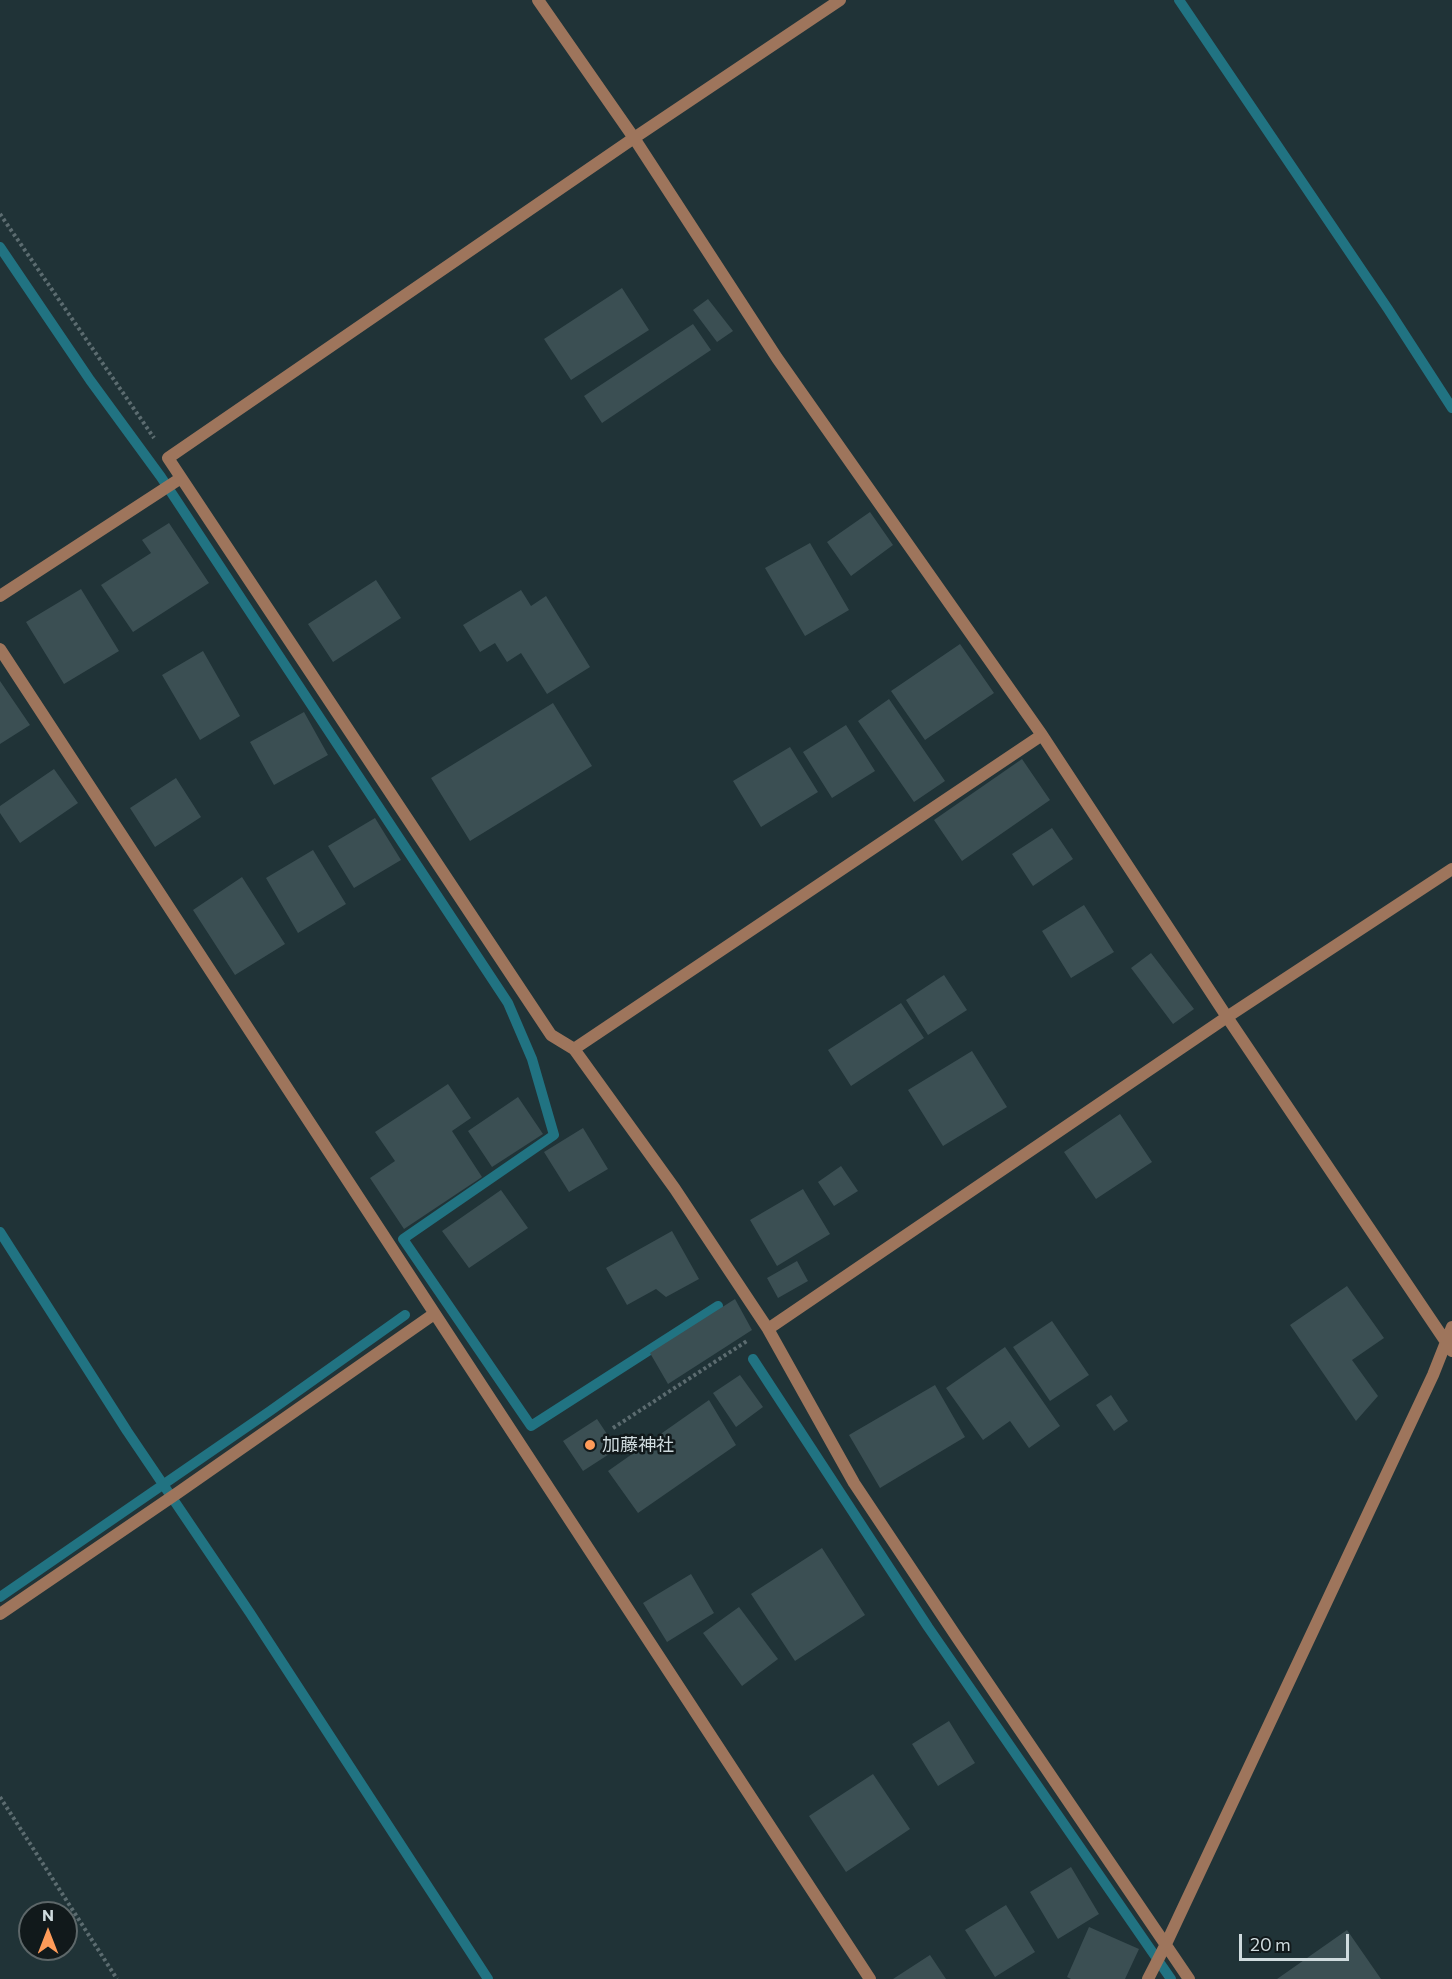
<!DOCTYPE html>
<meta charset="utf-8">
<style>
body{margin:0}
#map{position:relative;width:1452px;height:1979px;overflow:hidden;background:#203337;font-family:Commissioner,sans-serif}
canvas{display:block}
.north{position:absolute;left:18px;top:1901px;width:60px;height:60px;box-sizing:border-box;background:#11191b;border:2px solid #5d6769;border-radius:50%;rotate:0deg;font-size:16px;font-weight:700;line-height:24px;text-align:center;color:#cfdbde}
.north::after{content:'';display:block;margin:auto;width:21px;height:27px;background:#fe9b59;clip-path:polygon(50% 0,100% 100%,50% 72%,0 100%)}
.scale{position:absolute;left:1239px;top:1934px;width:110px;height:27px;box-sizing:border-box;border:3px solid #cfdbde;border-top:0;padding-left:8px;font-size:18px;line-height:21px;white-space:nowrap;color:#cfdbde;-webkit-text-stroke:4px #11191b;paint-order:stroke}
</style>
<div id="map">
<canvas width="1452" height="1979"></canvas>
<div class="north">N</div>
<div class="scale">20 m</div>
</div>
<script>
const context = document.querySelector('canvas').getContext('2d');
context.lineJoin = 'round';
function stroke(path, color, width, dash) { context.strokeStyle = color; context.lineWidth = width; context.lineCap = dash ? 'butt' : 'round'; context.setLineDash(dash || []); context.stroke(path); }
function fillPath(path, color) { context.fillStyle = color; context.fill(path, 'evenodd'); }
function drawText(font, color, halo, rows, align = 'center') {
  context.font = font + ' Commissioner,"Noto Sans JP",sans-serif'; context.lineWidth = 5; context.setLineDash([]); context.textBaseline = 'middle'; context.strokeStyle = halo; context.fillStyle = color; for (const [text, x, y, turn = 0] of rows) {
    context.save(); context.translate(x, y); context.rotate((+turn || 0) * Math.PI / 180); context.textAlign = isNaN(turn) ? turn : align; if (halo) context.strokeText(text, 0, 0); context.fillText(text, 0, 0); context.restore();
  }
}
const stream = new Path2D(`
 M1179,0L1388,309L1452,408
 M0,247L90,380L161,477L508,1003L532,1059L554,1135L403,1239L531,1426L718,1306
 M0,1232L127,1431L250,1613L488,1979
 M753,1359L928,1627L1171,1979
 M0,1597L270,1411L405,1315`);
const building = new Path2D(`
 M622,288L649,330L571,380L544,339Z
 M708,299L733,331L717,342L693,310Z
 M693,324L711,350L602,423L584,396Z
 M870,512L893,545L851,576L827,542Z
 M169,523L209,583L133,632L101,585L151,553L142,540Z
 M810,543L849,610L805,636L765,568Z
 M376,580L401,618L333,662L308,624Z
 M81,589L119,651L64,684L26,622Z
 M521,590L531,606L546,596L590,667L547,694L521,653L507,662L495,643L480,652L463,625Z
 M960,644L994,693L925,740L891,691Z
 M203,651L240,716L200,740L162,675Z
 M0,681L30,725L0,744Z
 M889,699L945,781L914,802L858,721Z
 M553,703L592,766L470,841L431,778Z
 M304,712L328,755L274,785L250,742Z
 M846,725L875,771L832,798L803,752Z
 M790,747L818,792L761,827L733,781Z
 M1022,759L1050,800L962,861L934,820Z
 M54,769L78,803L20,843L0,813V806Z
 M176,778L201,817L155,847L130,808Z
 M375,818L401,860L354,888L328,846Z
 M1052,828L1073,859L1033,886L1012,854Z
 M313,850L346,904L298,933L266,878Z
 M242,877L285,944L235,975L193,910Z
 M1084,905L1114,952L1071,978L1042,931Z
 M1151,953L1194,1009L1173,1024L1131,968Z
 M944,975L967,1010L928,1035L906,1000Z
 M901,1003L924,1038L851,1086L828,1050Z
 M972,1051L1007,1107L943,1146L908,1090Z
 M448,1084L471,1118L452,1131L482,1177L404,1229L370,1178L395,1161L375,1132Z
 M518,1097L543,1134L492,1167L468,1131Z
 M1120,1114L1152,1162L1096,1199L1064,1152Z
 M583,1128L608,1169L569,1192L544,1152Z
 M841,1166L858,1191L834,1206L818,1182Z
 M803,1189L830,1234L777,1266L750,1220Z
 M501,1190L528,1228L469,1268L442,1231Z
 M672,1231L699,1279L666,1297L656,1289L627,1305L606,1268Z
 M797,1261L808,1281L778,1298L767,1278Z
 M1347,1286L1384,1338L1352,1360L1378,1396L1356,1421L1290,1325Z
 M735,1299L752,1330L668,1384L650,1353Z
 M1052,1321L1089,1375L1050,1401L1013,1347Z
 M1005,1347L1060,1426L1029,1448L1010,1421L983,1440L946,1388Z
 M740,1375L763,1407L736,1427L713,1393Z
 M935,1385L965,1437L880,1488L849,1435Z
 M1111,1395L1128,1421L1114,1431L1096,1405Z
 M709,1400L736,1445L638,1513L608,1471Z
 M597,1419L617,1449L583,1471L563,1441Z
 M822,1548L865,1615L795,1661L751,1594Z
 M691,1574L714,1613L667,1642L643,1603Z
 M739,1607L778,1659L742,1686L703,1633Z
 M949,1721L975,1763L938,1786L912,1744Z
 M873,1774L910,1829L846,1872L809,1816Z
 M1071,1867L1099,1914L1058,1939L1030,1892Z
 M1006,1905L1035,1952L995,1977L965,1930Z
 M1089,1927L1139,1949L1125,1979H1071L1067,1977Z
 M1347,1930L1381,1979H1277Z
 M930,1955L946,1979H893Z`);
const path = new Path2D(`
 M0,214L154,438
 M613,1428L747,1341
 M0,1797L117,1979`);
const street = new Path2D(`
 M538,0L634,138L777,358L1042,735L1227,1017L1452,1351
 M840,0L634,138L168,458L551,1035L574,1049L675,1189L768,1329L854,1483L956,1636L1189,1979
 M0,596L181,478
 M0,649L870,1979
 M574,1049L1042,735
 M768,1329L1227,1017L1452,869
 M0,1614L179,1492L434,1314
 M1148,1979L1166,1944L1433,1375L1452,1327`);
const markers = [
 [590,1445,6,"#fe9b59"]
];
const poiNames = [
 ["加藤神社",602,1445]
];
stroke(stream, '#217382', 10);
fillPath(building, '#3b4f53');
stroke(path, '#5c6c70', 4, [3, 3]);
stroke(street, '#9e755c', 12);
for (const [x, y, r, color] of markers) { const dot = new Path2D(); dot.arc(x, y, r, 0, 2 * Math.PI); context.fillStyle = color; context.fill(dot); stroke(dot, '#11191b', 2); }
drawText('18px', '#cfdbde', '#11191b', poiNames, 'left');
</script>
